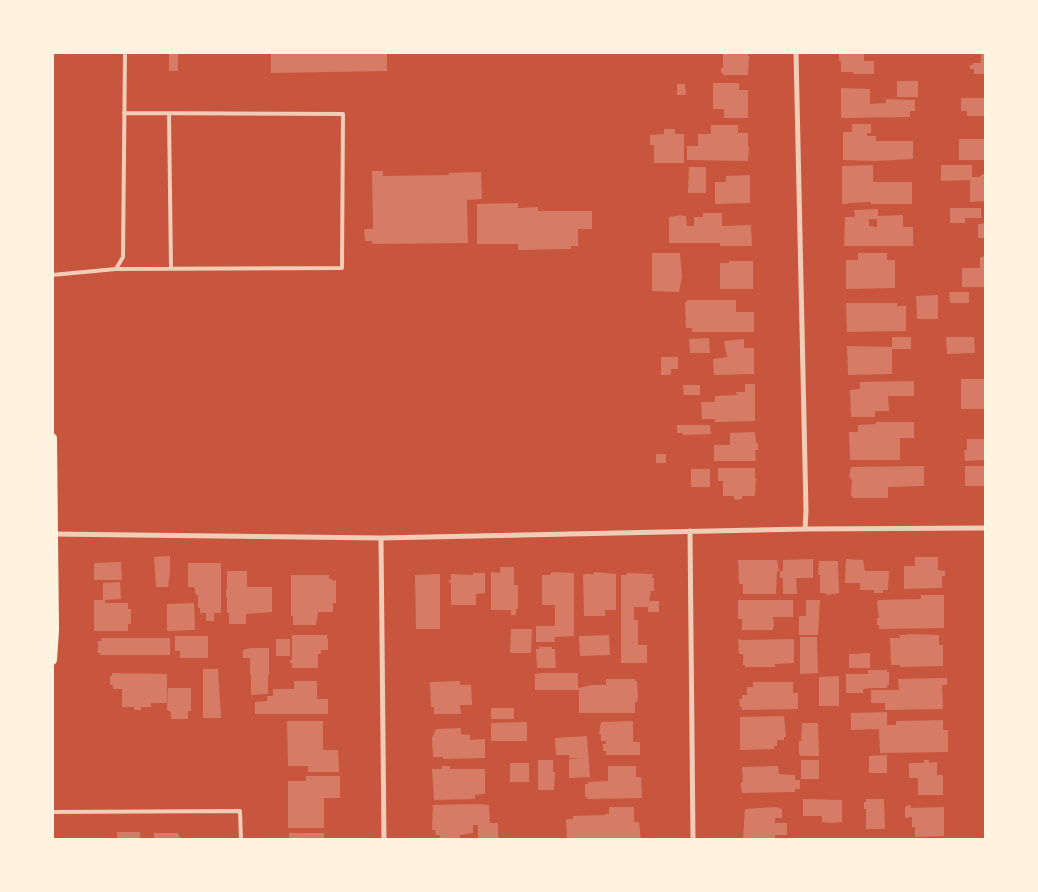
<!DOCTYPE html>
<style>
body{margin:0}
#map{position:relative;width:1038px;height:892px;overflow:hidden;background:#c8553d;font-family:"Titillium Web",sans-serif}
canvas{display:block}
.frame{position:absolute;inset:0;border:54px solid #fff3e0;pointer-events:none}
</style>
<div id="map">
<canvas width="1038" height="892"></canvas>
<div class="frame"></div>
</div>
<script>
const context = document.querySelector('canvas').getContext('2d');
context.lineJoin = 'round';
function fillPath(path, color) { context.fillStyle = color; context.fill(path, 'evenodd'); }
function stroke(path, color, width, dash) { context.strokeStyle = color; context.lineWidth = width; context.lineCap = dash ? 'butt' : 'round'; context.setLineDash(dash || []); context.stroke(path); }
const building = new Path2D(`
 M169,52H178V71H169Z
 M271,52H387V71L271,73Z
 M723,52H748V56H749L748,75H723V73H721V68H723Z
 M864,52V61H874V74H853V72H841V61H839V53Z
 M981,52H986V74H974V69H970V65H973V63H981Z
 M897,81H918V97H897Z
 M713,83H739V90H748V118H724V109H713Z
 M677,84H685L686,95H677Z
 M841,88L870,89V104L886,103V99L915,100V111H910V117L841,118Z
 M961,98H986V116H967V111H961Z
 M852,124H871V133H867V136H876V141H913V159L876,161L843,160V132H852Z
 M711,125H738V133H748V147H749L748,161L687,160V146H698V134H711Z
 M664,129H675V134H684V163H654V145H650V135L664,134Z
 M959,139H986V160H959Z
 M873,165V182H912V204H871V202L848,203V204H842V166Z
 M941,165H972V177H979L983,174H986V201L970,202V180L941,181Z
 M689,167H706V193H688Z
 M372,171H383V176L449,175V173L481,172L482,199L467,200L468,243L372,244V241H365L364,229H373Z
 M750,175V203L715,204V182H726V176Z
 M518,203V208L538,207V211H592V229H578V246H571V249L518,250V244H477V204Z
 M950,208H981V218H965V223H950Z
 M878,209V216L903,215V227H913V246H844L845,217H855L854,210ZM869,219H877V227L869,226Z
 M703,213H722V226L751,225L752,246H720V243H669V217L682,215V216H686L687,226H694V217H703Z
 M986,223V238H978V224Z
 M652,253H680L682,277L679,292L652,291Z
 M858,253H887V260H895V288L846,289V260H858Z
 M986,256V287H962V268H980V257Z
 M729,261H753V289H720V263H729Z
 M949,292H969V303H950Z
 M938,295V319H917L916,296Z
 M687,300H736V312H754V332H692V328H686L685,302H687Z
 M846,303H897V306H906V331L847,332Z
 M984,317H986V329H984Z
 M892,337H911V349H892V374L848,375L847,346L892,347Z
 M946,337H974L975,353L947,354Z
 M709,338L710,353H690L689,339Z
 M744,339V348H754V374L714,375L713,359L727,357L724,341Z
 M661,357H678V369H671V375H661Z
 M961,379H986V409H961Z
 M914,381V396H888L889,411H875V417H851L850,390L860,389V382Z
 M745,384H755V421L715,422V419H702L701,402H715V396L737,395L736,392H745Z
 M683,385H700V395H684Z
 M876,422H914V438H900V460H850L849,432H858V425L876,424Z
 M677,425H710L711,434L683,435V433H677Z
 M755,432L756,443H758V450H755L756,461H714V445H730V433Z
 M967,439H986V460L965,461L964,450H967Z
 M656,454H666V463H656Z
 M924,466V486L888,487V498H853L851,495L852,481L849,476L851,467Z
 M965,466H986V486H965Z
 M718,468H755V478H756L755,496H742V499L737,500L734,499V496H723V481H718Z
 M691,469H710V487H691Z
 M170,556V573L168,587H156L154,557Z
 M915,557H938V570L945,571V576H942V588L904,589V566H915Z
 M813,559V578H796L797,594H783V578H780V571H783V560Z
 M846,559L863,560L865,571H889L888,590H883V593H874V590H860V583H845Z
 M738,560H777L779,571H777L776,594H743V584H739Z
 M819,561H838L839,593L826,595V593H820V575H818Z
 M121,562L122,580H94V563Z
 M188,563H221V613H214V621H206V613H200V608H198V595H196L194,587H188Z
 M500,567H514V585H518V609H516V615H511V610H491V572L500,573Z
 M227,571H247V587H272V612L246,614V624H229V613H227V597H226V589H227Z
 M552,572L574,573V636L555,637V642H536V626H555V605H542V575H550Z
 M594,572L616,574V610H605V616H584L583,576L585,574H594Z
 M473,573H485V593L476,594V605H451V583H449V580H451V574L473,575Z
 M627,573L653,574L652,578H654V591H651L649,601H659V612H648V607H634V620H638V645H647V663H621V575H627Z
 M440,574V629H416L415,575Z
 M291,575H329V579H332V581L336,580V603H333V612H318L316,625H293V616H291Z
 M120,582L121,599L103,600V583Z
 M921,595H944V628L879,629V625H877V618H879L877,603L878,600L921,599Z
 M94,600H105V603H128V609H131V624H128V631H94Z
 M738,600H793V617H773L774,627H773V630H742V619H738Z
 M806,600H820L818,635H799V616H806Z
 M194,603L195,630L167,631V604Z
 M511,629H532L531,653H510Z
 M907,634L939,635V645H943V666L900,667V665H891L890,638H900L899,635H907Z
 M292,635H327V639H328V650H321V654H318V668H292V663H290V660H292Z
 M609,635L610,655L580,656L579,636Z
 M175,636H208V658H180V651H175Z
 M800,637H817L818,673L800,674Z
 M101,638H170V655H100V653H98V641H101Z
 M276,639H290V656H276Z
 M738,639L743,640L794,639V663L775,664V667H745V665H743V658L745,657H743V654H739Z
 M539,647H552V649H555L556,668H537L536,649H539Z
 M250,648H269V675H250V658H243V650Z
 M870,653V668H849V654Z
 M203,669H218L221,718H203Z
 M868,670H887V672H889V685H887V688H870L863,689V693H846V674H868Z
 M112,673L167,674V703H151V707H141V710H134V707H122V689H113V685H110V676H112Z
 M542,673H578V688L592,685H606V679H635V681H637L638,697L637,702H635V713H579V690H535V674Z
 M251,675H268V694L251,695Z
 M839,676V706H819V677Z
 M947,678V685H942L943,709L885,710V703H871V690H899L898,679Z
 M294,681H317V699H328V714H255V702L267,701V696H273V689H294Z
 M460,681V685H471L472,705H460L461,714H434V707H431L430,682Z
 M753,682H793V693H798V709L742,710V707H740L739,699H742V695H747V687H753Z
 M168,688H191V711H188V719H171V712L167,710Z
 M491,708H514V719H491Z
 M887,712V725H896V721L943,720V730H948V752L880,753L879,729L851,730V713Z
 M784,716L786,737H784V740H777V746H774V749L740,750V717Z
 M287,721H323V750H338L339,772H308V766H288Z
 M633,721V742H640V755H606V751H603V744H606V741H601V734H599L601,722Z
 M527,722V741H491V723Z
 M802,723H818L819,756H801L799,754V741H801Z
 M461,728V734L470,735V740L485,739V758L443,759V757H433L432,738L436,729Z
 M587,736L590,777L569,778V759L580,758H569V755H556L555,738Z
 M887,755V773H869V756Z
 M538,760H553V772H555L554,790H538Z
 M801,760H819V779H801Z
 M924,760H929V763L937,762V775H943V795H918V778H909V763H924Z
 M510,763H529V782H510Z
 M442,766H450V769H485V794L475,795V799L434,800L432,769H442Z
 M608,766H636V777H641L642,798L587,799V797H585V784H588V782L608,781Z
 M778,766L779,774L795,775V780H800V789H795V792L742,793L741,786V782H743L742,767Z
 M306,776H340V798H324V828H288V781H306Z
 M803,799L842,800V822L831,823L822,822V816H803Z
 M866,799H884L885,829H866V809H864V802H866Z
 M477,804L489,805L490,823H498V840H478V825H473V833L460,835V838H440V835H436L435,830H432L433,805Z
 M911,805V808L944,807V836L915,837V827H912V817L905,818V808L906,806Z
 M609,807H634V822H639L641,840H567L566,819H573V816L605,815V814H609Z
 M775,807L782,809V818H775V823H787V835H775V840H743L745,809Z
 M117,832H140V840H117Z
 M154,833H178L181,840H154Z
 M289,833H324V840H289Z`);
const service = new Path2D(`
 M169,114L171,269
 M116,269L123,257L125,52
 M52,275L116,269L342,268L343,114L124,113
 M52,812L240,811L241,840`);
const minor = new Path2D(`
 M796,52L806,511L805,529
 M690,531L693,840
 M52,534L381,538L805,529L986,528
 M381,538L384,840`);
const secondary = new Path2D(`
 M52,438L54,630L52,660`);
fillPath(building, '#d67c66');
stroke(service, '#f1ccb7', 4);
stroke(minor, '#f1ccb7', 5);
stroke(secondary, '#fff3e0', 10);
</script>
